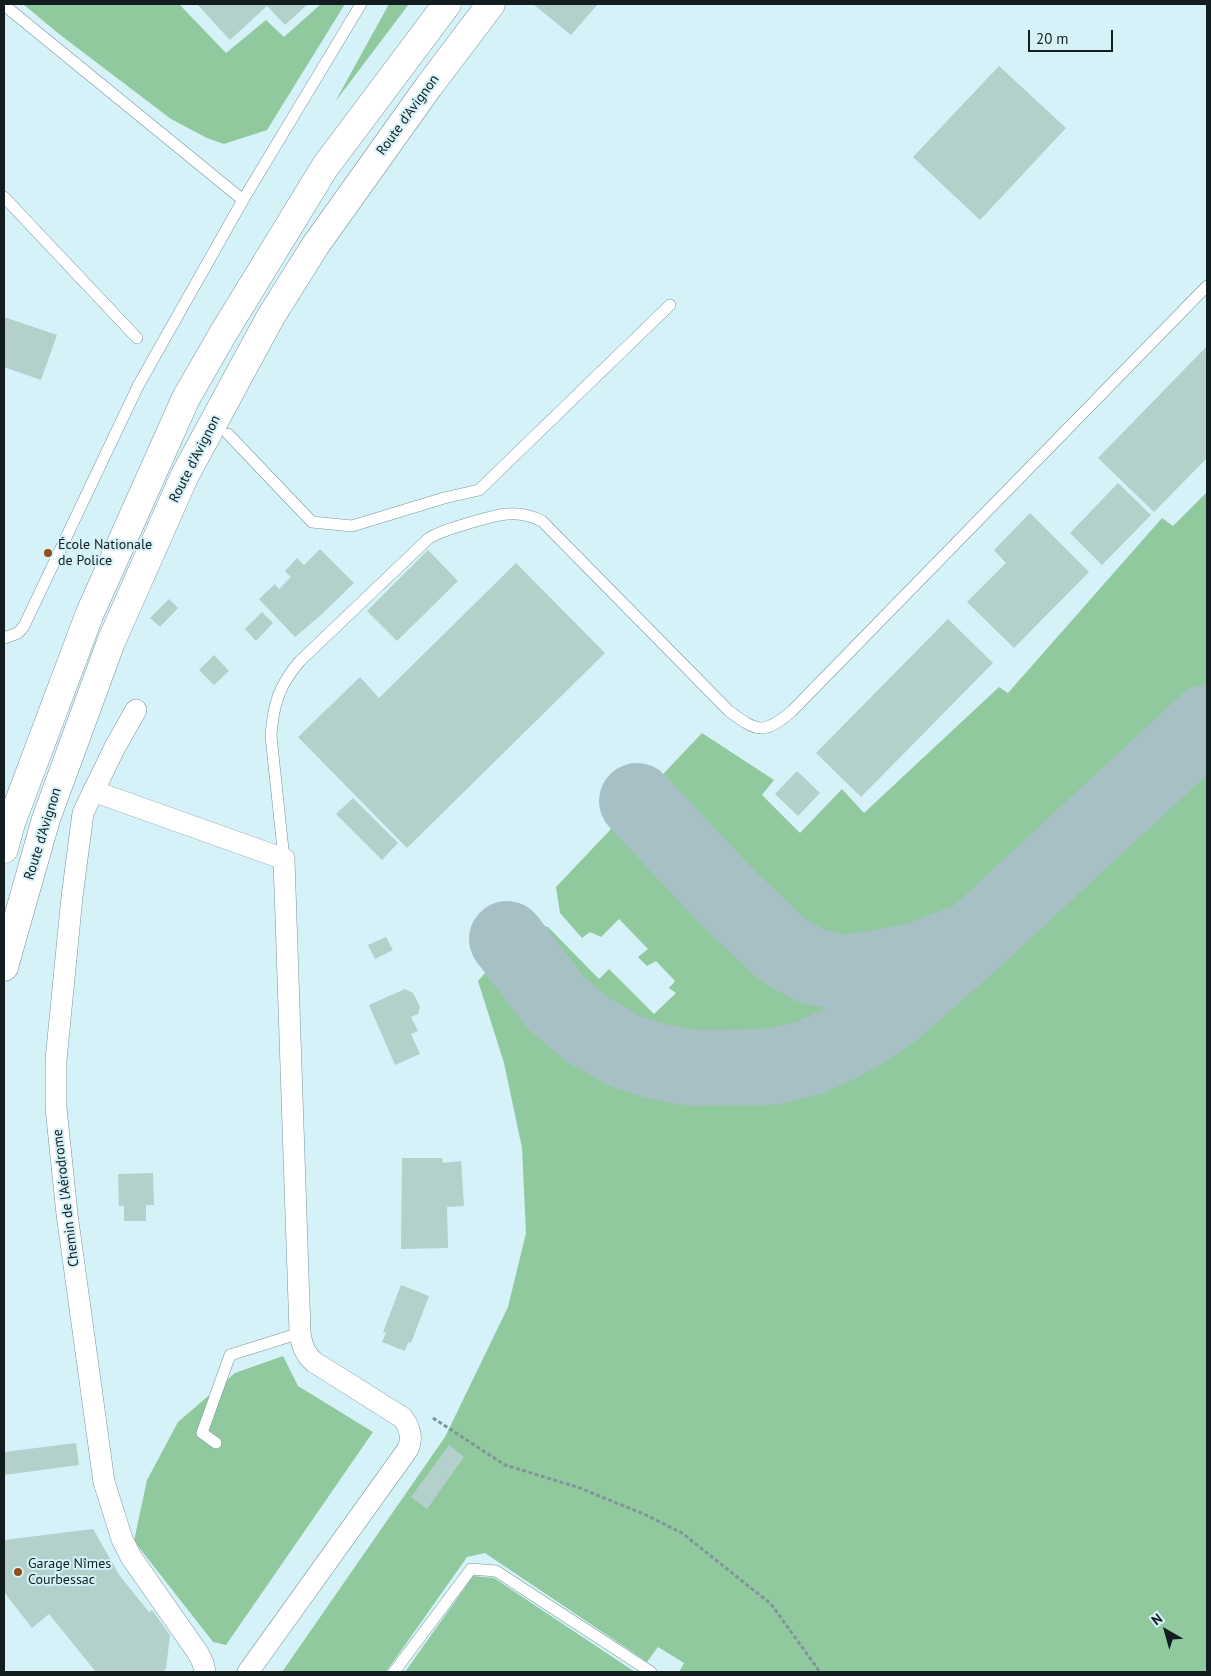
<!DOCTYPE html>
<meta charset="utf-8">
<style>
body{margin:0}
#map{position:relative;width:1211px;height:1676px;overflow:hidden;background:#d5f2f9;font-family:"PT Sans",sans-serif}
canvas{display:block}
.frame{position:absolute;inset:0;border:5px solid #121d1f;pointer-events:none}
.north{position:absolute;left:1141px;top:1606px;width:50px;height:50px;-webkit-text-stroke:4px #d5f2f9;paint-order:stroke;rotate:322deg;font-size:14px;font-weight:700;line-height:20px;text-align:center;color:#121d1f}
.north::after{content:'';display:block;margin:auto;width:18px;height:22px;background:#121d1f;clip-path:polygon(50% 0,100% 100%,50% 72%,0 100%)}
.scale{position:absolute;left:1028px;top:30px;width:85px;height:22px;box-sizing:border-box;border:2px solid #121d1f;border-top:0;padding-left:6px;font-size:15px;line-height:18px;white-space:nowrap;color:#121d1f;-webkit-text-stroke:4px #d5f2f9;paint-order:stroke}
</style>
<div id="map">
<canvas width="1211" height="1676"></canvas>
<div class="frame"></div>
<div class="north">N</div>
<div class="scale">20 m</div>
</div>
<script>
const context = document.querySelector('canvas').getContext('2d');
context.lineJoin = 'round';
function fillPath(path, color) { context.fillStyle = color; context.fill(path, 'evenodd'); }
function stroke(path, color, width, dash) { context.strokeStyle = color; context.lineWidth = width; context.lineCap = dash ? 'butt' : 'round'; context.setLineDash(dash || []); context.stroke(path); }
function drawText(font, color, halo, rows, align = 'center') {
  context.font = font + ' "PT Sans",sans-serif'; context.lineWidth = 4; context.setLineDash([]); context.textBaseline = 'middle'; context.strokeStyle = halo; context.fillStyle = color; for (const [text, x, y, turn = 0] of rows) {
    context.save(); context.translate(x, y); context.rotate((+turn || 0) * Math.PI / 180); context.textAlign = isNaN(turn) ? turn : align; if (halo) context.strokeText(text, 0, 0); context.fillText(text, 0, 0); context.restore();
  }
}
const green = new Path2D(`
 M23,4H179L226,53L266,20L284,37L321,4H345L267,130L224,144L207,138L171,119L59,34Z
 M389,4H409L335,102Z
 M1207,492V1672H679L684,1663L658,1647L647,1662L485,1553L467,1557L386,1672H282L445,1437L508,1307L526,1233L522,1148L504,1063L478,981L528,925L548,927L599,979L609,969L654,1014L676,993L669,988L675,981L656,961L647,966L638,957L648,949L619,919L601,937L590,932L582,938L560,913L556,887L702,733L774,780L762,795L800,833L842,789L864,813L999,687L1008,693L1162,518L1173,526Z
 M283,1356L298,1386L373,1432L226,1645L213,1642L134,1541L147,1480L178,1422L235,1373Z
 M473,1576L494,1578L635,1672H405Z`);
const taxiway = new Path2D(`
 M637,801L728,898L783,950L811,966L842,973L881,968L920,960L957,945
 M507,939L557,1004L588,1030L625,1051L655,1061L693,1068L768,1067L806,1059L841,1043L870,1027L897,1007L976,937L1207,723`);
const building = new Path2D(`
 M197,4H308L285,25L267,6L230,40Z
 M533,4H598L571,35Z
 M999,66L1066,128L980,220L913,157Z
 M4,317L57,335L41,380L4,367Z
 M1207,346V458L1154,512L1098,458Z
 M1118,483L1151,515L1102,565L1070,533Z
 M1030,513L1089,572L1014,648L967,602L1006,563L994,550Z
 M320,549L354,583L321,615L295,637L259,599L275,584L279,589L291,577L285,571L297,558L304,565Z
 M428,550L458,581L397,641L367,611Z
 M516,563L605,653L407,848L298,737L360,677L379,698Z
 M169,599L178,608L160,627L150,618Z
 M262,612L273,623L256,641L245,629Z
 M948,619L993,663L861,797L816,753Z
 M214,655L229,671L214,685L199,670Z
 M797,771L820,793L798,816L775,794Z
 M353,798L398,843L382,860L336,814Z
 M386,937L393,950L375,959L368,945Z
 M405,989L413,993L420,1007L418,1014L411,1017L418,1031L411,1034L420,1054L395,1065L369,1005Z
 M402,1158H442L443,1163L461,1161L464,1206L447,1207L448,1248L401,1249Z
 M153,1173L154,1205H146V1221H124V1206H119L118,1174Z
 M401,1285L429,1296L411,1343L408,1342L405,1351L382,1342L386,1333L383,1332Z
 M76,1443L79,1465L4,1475V1452Z
 M449,1445L464,1457L427,1509L411,1497Z
 M93,1529L120,1576L149,1612L152,1610L170,1635L166,1669L162,1672H96L49,1614L32,1628L4,1592V1540Z`);
const path = new Path2D(`
 M433,1418L505,1465L577,1487L644,1514L682,1533L771,1604L820,1672`);
const lane = new Path2D(`
 M4,5L243,200
 M4,197L137,338
 M228,434L312,522L352,526L444,498L479,490L670,305
 M4,638L18,633L24,626L138,386L243,200L361,4
 M284,859L271,736C273,705 279,685 300,661L429,538C441,531 453,528 466,524C493,516 515,507 542,521L729,711C757,732 764,735 792,711L1207,286
 M216,1443L202,1433L230,1355L300,1333
 M394,1672L471,1569L496,1571L651,1672`);
const street = new Path2D(`
 M136,710L115,747L83,813L72,897L56,1060V1108L67,1214L104,1482L122,1539L131,1557L198,1653L203,1663L205,1672
 M93,791L284,859L300,1333C302,1346 305,1354 314,1362L403,1418C410,1428 413,1438 408,1449L248,1672`);
const primary = new Path2D(`
 M4,849L11,823L90,613L186,398L224,332L325,167L447,4
 M4,967L46,819L111,642L185,475L270,318L315,246L429,86L491,4`);
const markers = [
 [48,553,5,"#905017"],
 [18,1572,5,"#905017"]
];
const streetNames = [
 ["Route d'Avignon",408,115,-54],
 ["Route d'Avignon",195,459,-63],
 ["Route d'Avignon",43,834,-73],
 ["Chemin de l'Aérodrome",66,1198,-97]
];
const poiNames = [
 ["École Nationale",58,545],
 ["de Police",58,561],
 ["Garage Nîmes",28,1564],
 ["Courbessac",28,1580]
];
fillPath(green, '#91c99f');
stroke(taxiway, '#a7c0c6', 76);
fillPath(building, '#b3d0cb');
stroke(lane, '#79949b', 12);
stroke(street, '#79949b', 22);
stroke(primary, '#79949b', 29);
stroke(path, '#80959a', 3, [4, 2.5]);
stroke(lane, '#fff', 11);
stroke(street, '#fff', 21);
stroke(primary, '#fff', 28);
for (const [x, y, r, color] of markers) { const dot = new Path2D(); dot.arc(x, y, r, 0, 2 * Math.PI); context.fillStyle = color; context.fill(dot); stroke(dot, '#d5f2f9', 2); }
drawText('14px', '#121d1f', '#d5f2f9', streetNames);
drawText('14px', '#121d1f', '#d5f2f9', poiNames, 'left');
</script>
